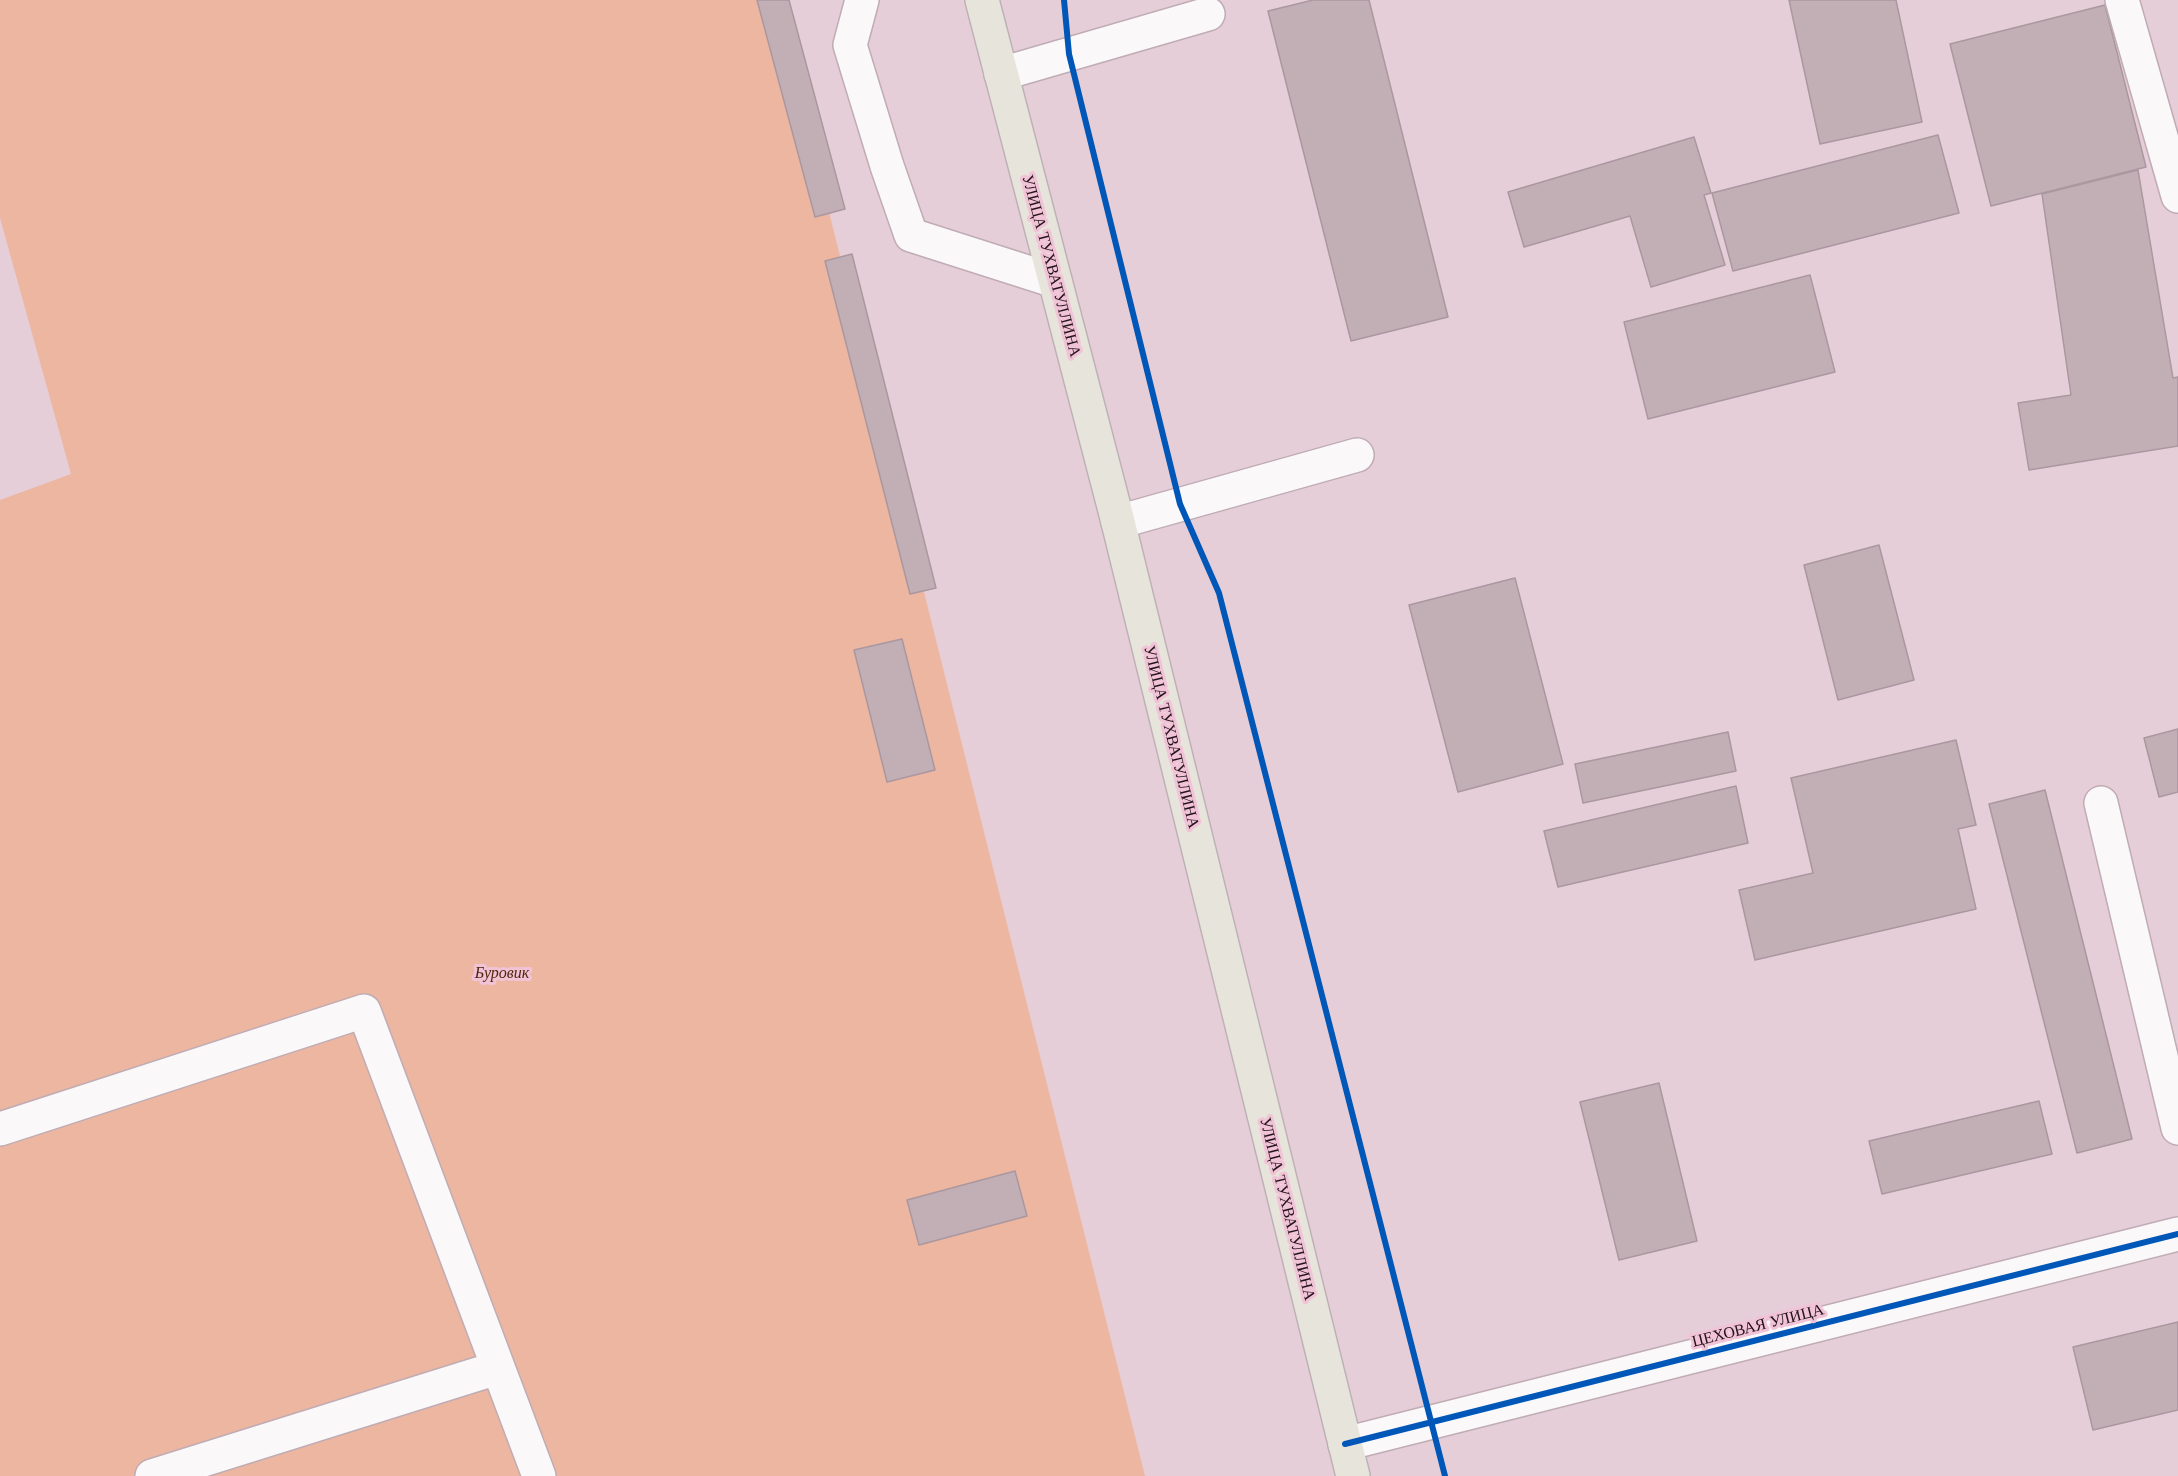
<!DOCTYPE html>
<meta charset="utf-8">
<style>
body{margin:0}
canvas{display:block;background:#e6ced8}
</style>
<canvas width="2178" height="1476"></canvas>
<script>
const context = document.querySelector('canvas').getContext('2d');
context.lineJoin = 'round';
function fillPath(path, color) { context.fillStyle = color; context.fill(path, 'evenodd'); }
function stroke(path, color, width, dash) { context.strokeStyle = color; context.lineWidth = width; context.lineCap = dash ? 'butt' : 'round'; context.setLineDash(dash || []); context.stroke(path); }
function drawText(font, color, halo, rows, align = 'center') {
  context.font = font + ' "Libre Baskerville",serif'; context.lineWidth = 6; context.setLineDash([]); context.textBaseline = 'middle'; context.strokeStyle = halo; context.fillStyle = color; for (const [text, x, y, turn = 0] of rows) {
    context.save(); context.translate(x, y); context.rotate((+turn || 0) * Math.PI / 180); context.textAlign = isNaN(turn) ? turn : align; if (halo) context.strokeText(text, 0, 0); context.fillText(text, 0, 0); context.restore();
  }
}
const green = new Path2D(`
 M0,0H776L1145,1476H0V500L71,474L0,218Z`);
const building = new Path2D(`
 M757,0H789L845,209L815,217Z
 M1313,0H1369L1448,317L1351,341L1268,11Z
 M1789,0H1896L1922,122L1820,144Z
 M2105,5L2146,167L1991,206L1950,44Z
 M1938,135L1959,213L1733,271L1712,193Z
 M1694,137L1711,193L1704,195L1725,265L1651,287L1630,216L1524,247L1508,192Z
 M2138,170L2173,378L2178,377V446L2029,470L2018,403L2071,395L2042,194Z
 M852,254L936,588L910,594L825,261Z
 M1810,275L1835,372L1648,419L1624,322Z
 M1879,545L1914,680L1838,700L1804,565Z
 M1515,578L1563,764L1458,792L1409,605Z
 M902,639L935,770L887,782L854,650Z
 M2178,729V792L2159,797L2144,738Z
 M1728,732L1736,771L1583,803L1575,764Z
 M1956,740L1976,825L1958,829L1976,909L1755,960L1739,890L1813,873L1791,778Z
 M1736,786L1748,843L1558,887L1544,831Z
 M2045,790L2132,1139L2077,1153L1989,804Z
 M1659,1083L1697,1241L1619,1260L1580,1102Z
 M2039,1101L2052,1154L1882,1194L1869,1141Z
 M1015,1171L1027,1216L919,1245L907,1200Z
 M2178,1322V1410L2093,1430L2073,1347Z`);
const path = new Path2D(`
 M1064,0L1066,20
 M1077,89L1171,469
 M1195,538L1219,593L1422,1388
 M1440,1456L1445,1476`);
const minor = new Path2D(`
 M862,0L850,45L887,166L911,235L1055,281
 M2122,0L2178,196
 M1001,74L1208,14
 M1118,522L1357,455
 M2101,803L2178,1128
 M0,1129L364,1011L539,1476
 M1345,1444L2178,1234
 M152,1476L497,1368`);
const major = new Path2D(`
 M982,0L1118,522L1353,1476`);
const cycleway = new Path2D(`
 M1064,0L1069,54L1180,504L1219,593L1445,1476
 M1345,1444L2178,1234`);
const streetNames = [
 ["УЛИЦА ТУХВАТУЛЛИНА",1051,266,75],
 ["УЛИЦА ТУХВАТУЛЛИНА",1171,737,76],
 ["УЛИЦА ТУХВАТУЛЛИНА",1287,1209,76],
 ["ЦЕХОВАЯ УЛИЦА",1758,1326,-14]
];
const parkNames = [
 ["Буровик",502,973]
];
fillPath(green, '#ecb6a1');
fillPath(building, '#c2afb6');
stroke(building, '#aa979f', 1.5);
stroke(minor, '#bfacb4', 36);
stroke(major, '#beb1b6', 36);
stroke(path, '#ded6d9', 4, [3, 4.5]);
stroke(minor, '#fbf8f9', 33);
stroke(major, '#e7e4db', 33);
stroke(cycleway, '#0057b8', 6);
drawText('16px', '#23131a', '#f1c3d6', streetNames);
drawText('italic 16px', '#50270b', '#f1c3d6', parkNames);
</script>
